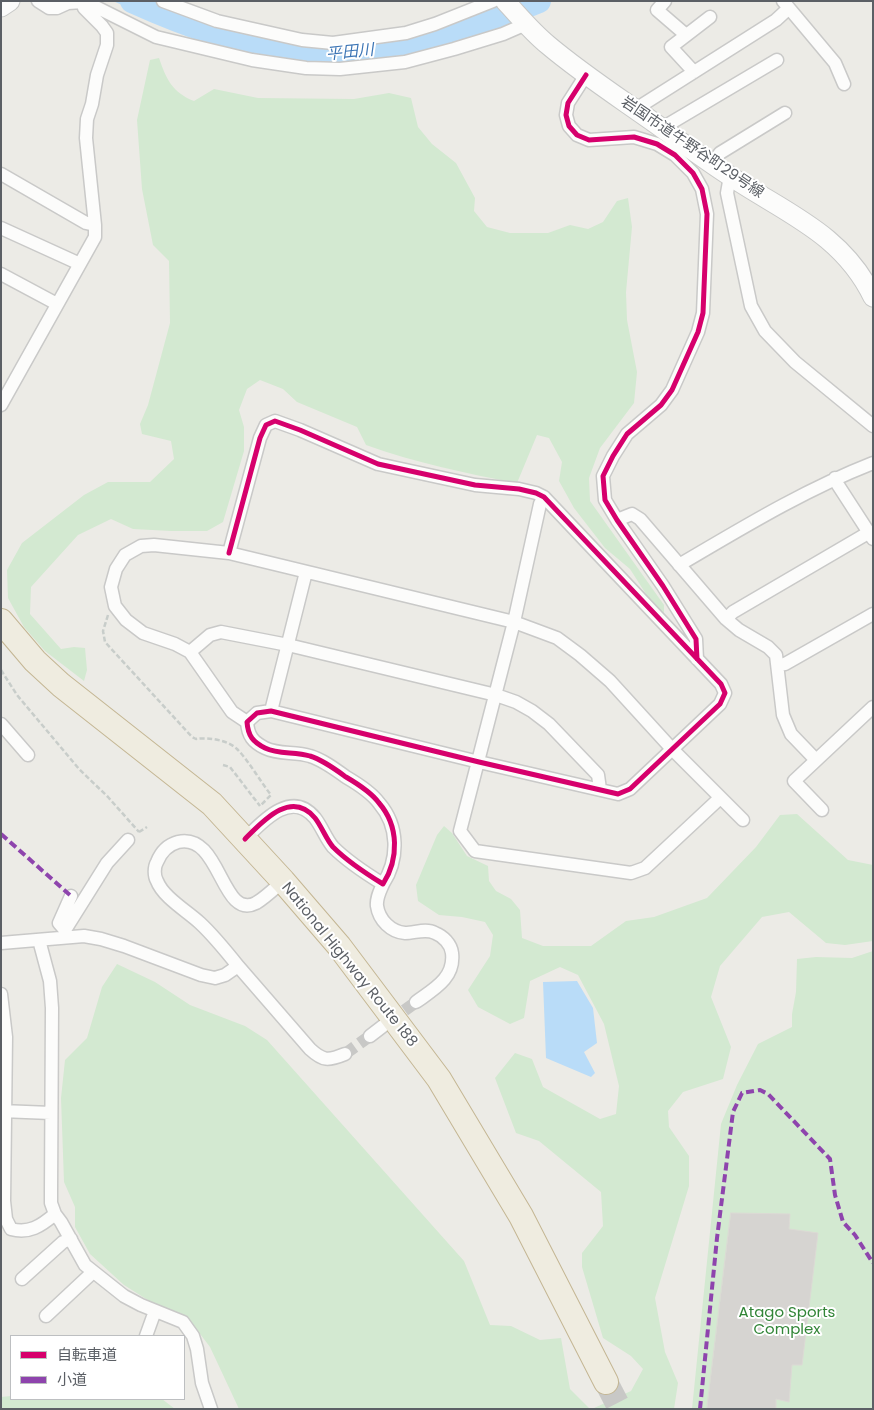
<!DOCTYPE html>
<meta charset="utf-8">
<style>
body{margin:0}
#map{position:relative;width:874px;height:1410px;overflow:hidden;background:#ecebe6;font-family:Poppins,"Noto Sans JP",sans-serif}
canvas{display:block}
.frame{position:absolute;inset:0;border:2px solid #5b5f65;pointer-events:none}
.legend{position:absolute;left:10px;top:1335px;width:175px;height:65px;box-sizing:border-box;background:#fff;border:1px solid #bdbfc1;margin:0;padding:6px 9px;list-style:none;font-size:15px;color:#5b5f65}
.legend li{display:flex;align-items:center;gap:10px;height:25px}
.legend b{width:25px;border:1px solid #bdbfc1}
</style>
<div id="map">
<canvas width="874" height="1410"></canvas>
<div class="frame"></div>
<ul class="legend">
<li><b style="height:6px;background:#d6006c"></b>自転車道</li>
<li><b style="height:6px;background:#8e44ad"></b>小道</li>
</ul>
</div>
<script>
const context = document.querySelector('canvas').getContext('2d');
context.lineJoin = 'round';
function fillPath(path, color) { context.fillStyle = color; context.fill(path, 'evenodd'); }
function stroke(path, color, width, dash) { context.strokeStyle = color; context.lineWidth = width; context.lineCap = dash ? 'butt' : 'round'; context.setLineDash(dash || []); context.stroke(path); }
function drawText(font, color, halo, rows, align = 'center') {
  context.font = font + ' Poppins,"Noto Sans JP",sans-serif'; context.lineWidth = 4; context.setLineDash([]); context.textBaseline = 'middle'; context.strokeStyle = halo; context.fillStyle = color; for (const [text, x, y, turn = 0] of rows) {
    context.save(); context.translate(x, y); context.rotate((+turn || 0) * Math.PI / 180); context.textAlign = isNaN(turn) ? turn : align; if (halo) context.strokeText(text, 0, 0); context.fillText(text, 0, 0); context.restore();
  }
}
const green = new Path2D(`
 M159,58C166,79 173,93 194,101L214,89L258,98L354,99L389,93L411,98L418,127L432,144L456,163L475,198L474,211L487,227L510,233H548L570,225L588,229L603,222L617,201L628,198L632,227L626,292L627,320L637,372L634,403L600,448L589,478L590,501L664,605V613L653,605L630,569L605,548L574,508L559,481L562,462L549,438L537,435L517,483C464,473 417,463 366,445L357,427L297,402L283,389L260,380L247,389L239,410L244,427V451L223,522L207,531H171L133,529L111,519L78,535L31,587L30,614L61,649L74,647L85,648L87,670L84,681L45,651L24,627L8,598L7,570L22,543L84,495L108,482H150L174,459L171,441L142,434L140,424L148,405L170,323L169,261L153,245L142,189L137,120L150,60Z
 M797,814L848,860L873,865V941L845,945L826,943L789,912L762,917L720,966L711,997L731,1047L723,1079L683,1092L668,1111L669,1127L689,1156V1186L655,1298L665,1352L678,1383L674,1409H592L631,1391L643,1369L631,1356L603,1338L582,1267V1253L603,1226L601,1192L539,1141L516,1133L495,1078L515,1053L532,1059L543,1087L600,1119L616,1114L619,1086L604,1024L578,975L560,967L530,981L524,1018L510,1024L478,1007L468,990L490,956L493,935L485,922L462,917L439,915L418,901L416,885L437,835L444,826L452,833L467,856L488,866L489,881L496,891L511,899L520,910L522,938L543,946H591L626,921L654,917L707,898L756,847L780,815Z
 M873,951V1409H692L721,1124L737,1085L758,1044L792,1027V1014L796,992L797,959L816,957L852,958Z
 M117,964L155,982L190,1005L245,1026L267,1040L464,1261L490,1325L511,1326L540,1340L561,1338L570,1389L590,1409H239L210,1347L188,1318L154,1304L124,1285L90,1254L75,1227V1207L64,1182L61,1098L65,1060L87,1038L102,987Z
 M11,1396V1399H162L175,1409H1V1397Z`);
const water = new Path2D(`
 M113,1H146L175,15L181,21L172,27Z
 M577,981L593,1008L597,1043L584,1052L595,1073L591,1077L546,1058L543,982Z`);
const river = new Path2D(`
 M132,1C183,24 238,44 294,53C303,54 314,57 323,57C399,54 469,29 539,1`);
const building = new Path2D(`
 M731,1213L790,1214L789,1229L818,1233L802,1365H792L789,1402L776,1399V1409H707Z`);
const streetTunnel = new Path2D(`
 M390,1021L416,1002
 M345,1054L370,1036`);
const highwayTunnel = new Path2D(`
 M606,1382L620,1409`);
const path = new Path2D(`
 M108,615L103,631L105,642L192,737L196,739C208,737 228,740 237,749C249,761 260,781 271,795L260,806
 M1,670L17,695L79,769L108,797L139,832
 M223,765L230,767L260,806
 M139,832L147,827`);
const street = new Path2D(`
 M38,1L49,8H57L68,3L83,2L94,6L156,37L252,60L306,68L340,69L405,62L454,49L503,34L526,24
 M163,1L217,21L302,40L333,43L406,33L435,24L493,1
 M665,1L657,10L686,35
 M783,1L835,63L844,84
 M694,72L671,47L710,17
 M586,75L568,103L566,115L569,126L577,135L589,140L634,137L657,144L675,155L693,173L702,189L707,214L703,313L698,332L672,390L661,405L627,434L613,456L603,476L605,500L617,520L663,586L696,639L697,659
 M638,111L642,105L776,20L789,8
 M665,130L669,124L777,60
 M712,164L720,153L785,113
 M1,174L86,223L95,225
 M730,176L727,193L751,306L765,331L795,362L873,426
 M1,228L80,264
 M1,274L57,304
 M1,405L95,237V225L86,138L87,119L92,104L97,75L107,45V33L102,26L84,8L83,2
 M835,478L838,485L873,539
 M544,497L540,504L514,622L460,831L475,851L631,873L645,868L720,798
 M617,520L632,514L640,519L726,619L739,630L768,647L776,655L783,715L791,734L815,759
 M229,553L260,438L266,425L275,421L300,430L378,464L475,485L519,489L536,493L544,497L721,684L725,693L720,704L630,789L618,794L479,762L271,711L257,713L247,722C248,736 253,742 265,748C279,755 295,751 310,756C323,760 335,769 346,777C358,784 371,792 379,803C399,826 399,859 383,884C365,873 348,862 333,847C326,839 322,827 315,818C291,789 262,822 245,839
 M679,565C742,528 804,490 873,463
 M726,619L733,612L868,533
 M190,652L210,635L221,632L288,645L496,695L516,702L532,711L549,724L598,775L600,789
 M778,665L785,664L873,614
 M271,711L306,572
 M247,722L232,712L190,652L175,644L143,633L126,620L115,606L111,587L116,569L125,555L141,546L154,545L229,553L514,622L557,638L580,655L610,681L672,749L743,820
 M1,724L28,755
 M822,810L794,781L873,707
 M383,884C380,891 376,898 377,906C379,920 391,932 405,933C415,933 426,928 435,933C443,936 451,944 452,953C455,978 434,989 416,1002
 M65,930L59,923L71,896
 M65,936V930L107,863L128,840
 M39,940L50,981L52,1008L51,1192V1203L55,1214L61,1222L85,1265L124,1296L141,1305L183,1322L193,1336L197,1349L202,1383L211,1409
 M1,943L84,936L101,939L124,946L201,975L215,978L225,975L238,966L310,1049C323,1061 328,1061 345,1054
 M238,966C226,951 214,936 200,923C187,911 163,897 157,881C154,876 154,867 157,862C161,852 167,845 178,842C221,832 221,921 256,903C266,897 275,888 283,881
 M1,994L6,1037L4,1201L6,1219L11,1229C29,1234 41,1226 55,1214
 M370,1036L383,1026
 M1,1111L51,1113
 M22,1279L63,1242L71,1239
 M46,1316L93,1272
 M146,1336L155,1311`);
const secondary = new Path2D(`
 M505,1C519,16 532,32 548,45C580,72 615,95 649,119C676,138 702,158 730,176C785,213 842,233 873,297
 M1,7L10,1`);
const highway = new Path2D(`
 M1,621L35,661L61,685L212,804L283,881L339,946L439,1079L521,1216L606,1382`);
const quiet = new Path2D(`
 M1,834L71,896
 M700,1409L717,1238L733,1112L742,1093L760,1090L768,1094L830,1159L835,1195L843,1222L855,1235L873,1263`);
const cycleway = new Path2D(`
 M586,75L568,103L566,115L569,126L577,135L589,140L634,137L657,144L675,155L693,173L702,189L707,214L703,313L698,332L672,390L661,405L627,434L613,456L603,476L605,500L617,520L663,586L696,639L697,659
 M229,553L260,438L266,425L275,421L300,430L378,464L475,485L519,489L536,493L544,497L721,684L725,693L720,704L630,789L618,794L479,762L271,711L257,713L247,722C248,736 253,742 265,748C279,755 295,751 310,756C323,760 335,769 346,777C358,784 371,792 379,803C399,826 399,859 383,884C365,873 348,862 333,847C326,839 322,827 315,818C291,789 262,822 245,839`);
const streetNames = [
 ["岩国市道牛野谷町29号線",692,148,34],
 ["National Highway Route 188",349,965,51]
];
const parkNames = [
 ["Atago Sports",787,1313],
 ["Complex",787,1330]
];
const waterNames = [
 ["平田川",350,53,-6]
];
fillPath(green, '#d3e9d1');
fillPath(water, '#b9dcf8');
stroke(river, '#b9dcf8', 24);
fillPath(building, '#d6d4d1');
stroke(building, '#dcdad5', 1);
stroke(streetTunnel, '#c8c8c6', 12, [12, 6]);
stroke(highwayTunnel, '#c8c8c6', 24, [24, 12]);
stroke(street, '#c9c9c8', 15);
stroke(secondary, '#c7c8c7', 21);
stroke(highway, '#c4b693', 26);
stroke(path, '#c8cdca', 2.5, [5, 2.5]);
stroke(street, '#fcfcfb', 12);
stroke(secondary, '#fcfcfb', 19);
stroke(highway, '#efece0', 24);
stroke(quiet, '#8e44ad', 4, [8, 4]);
stroke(cycleway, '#d6006c', 5);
drawText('15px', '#5b5f65', '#fff', streetNames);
drawText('15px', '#328537', '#fff', parkNames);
drawText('italic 16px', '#3c75b5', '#fff', waterNames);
</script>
